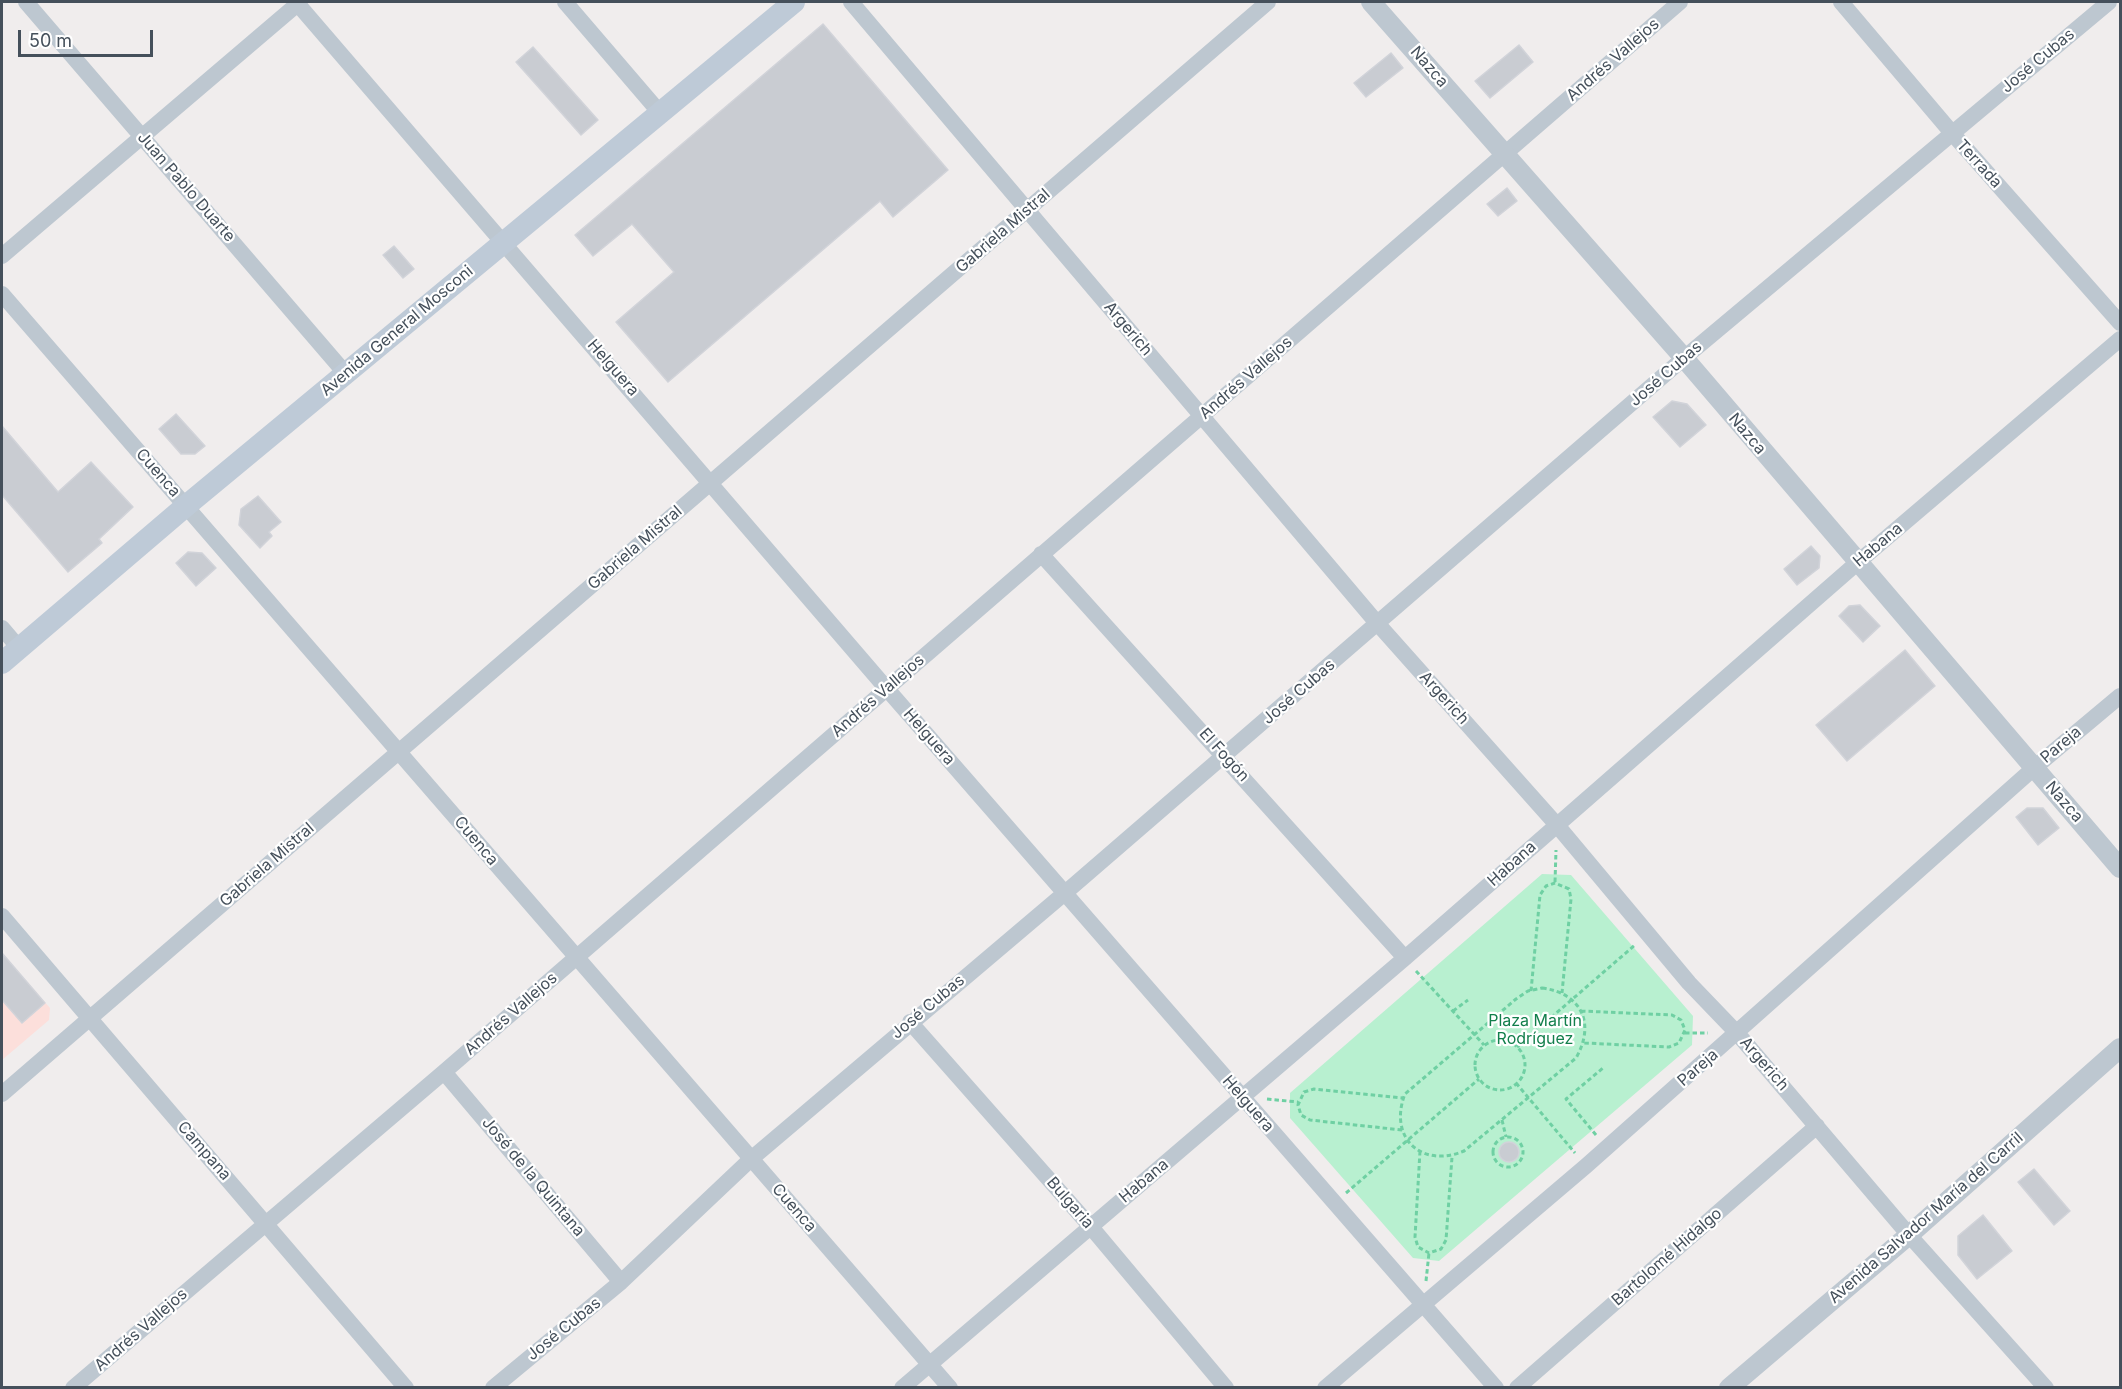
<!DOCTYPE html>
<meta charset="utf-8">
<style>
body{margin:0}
#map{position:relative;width:2122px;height:1389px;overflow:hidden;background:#f0eded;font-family:Inter,sans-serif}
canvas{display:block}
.frame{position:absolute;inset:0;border:3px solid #45505b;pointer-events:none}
.scale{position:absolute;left:18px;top:30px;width:135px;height:27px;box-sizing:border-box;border:3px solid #45505b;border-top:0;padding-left:8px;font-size:18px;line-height:21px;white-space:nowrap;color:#45505b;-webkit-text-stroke:4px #fff;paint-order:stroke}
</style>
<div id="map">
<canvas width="2122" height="1389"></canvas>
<div class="frame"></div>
<div class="scale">50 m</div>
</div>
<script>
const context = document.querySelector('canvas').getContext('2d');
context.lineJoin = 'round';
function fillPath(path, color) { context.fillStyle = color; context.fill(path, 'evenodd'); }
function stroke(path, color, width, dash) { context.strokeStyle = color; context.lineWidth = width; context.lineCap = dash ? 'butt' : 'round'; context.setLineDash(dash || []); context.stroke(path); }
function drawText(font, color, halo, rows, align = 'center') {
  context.font = font + ' Inter,sans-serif'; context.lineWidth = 4.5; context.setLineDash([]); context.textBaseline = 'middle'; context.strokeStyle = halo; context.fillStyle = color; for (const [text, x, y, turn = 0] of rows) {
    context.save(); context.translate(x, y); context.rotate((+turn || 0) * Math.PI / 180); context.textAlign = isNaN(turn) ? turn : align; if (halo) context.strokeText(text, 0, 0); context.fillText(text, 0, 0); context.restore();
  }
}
const medical = new Path2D(`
 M2,953L50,1008L49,1020L2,1060Z`);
const green = new Path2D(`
 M1542,874L1571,875L1693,1016L1692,1045L1439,1261L1413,1258L1290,1118V1093Z`);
const building = new Path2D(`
 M823,24L948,170L893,217L880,201L668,382L616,322L674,272L632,224L593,256L575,235Z
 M1519,45L1533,62L1490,98L1475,81Z
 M533,47L598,120L581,135L516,62Z
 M1391,53L1403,68L1366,97L1354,83Z
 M1507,188L1517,201L1498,216L1487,204Z
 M394,246L414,269L403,278L383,255Z
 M1672,401L1687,404L1706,425L1680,447L1653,417Z
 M176,414L205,446L195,454H181L159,429Z
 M2,426L58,492L91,462L133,507L99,539L102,543L68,572L2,495Z
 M258,496L281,522L269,532L272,536L260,548L239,525L241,509Z
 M1811,546L1820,556L1819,568L1797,585L1784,569Z
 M188,552L202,553L216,568L196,586L176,563Z
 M1860,605L1880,626L1863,642L1839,616L1849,606Z
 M1905,650L1935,686L1847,761L1816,725Z
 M2027,808H2043L2059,828L2038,845L2016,817Z
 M2,953L45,1003L22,1023L2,1000Z
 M1499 1152a10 10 0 1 1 20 0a10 10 0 1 1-20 0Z
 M2034,1169L2070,1211L2054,1225L2018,1182Z
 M1983,1215L2012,1251L1977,1279L1958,1255V1236Z`);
const path = new Path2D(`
 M1555,882L1556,850
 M1416,971L1484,1045
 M1542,988C1581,993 1596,1023 1576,1058L1464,1151C1421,1169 1388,1137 1405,1094L1516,999L1528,991Z
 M1531,991L1540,895L1546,886L1555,883L1569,889L1571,899L1562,993
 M1453,1011L1468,1000
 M1581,1011L1672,1015L1681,1020L1685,1030L1679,1043L1669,1047L1584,1043
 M1685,1033H1708
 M1475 1065a25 25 0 1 1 50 0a25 25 0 1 1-50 0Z
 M1517,1047L1635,945
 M1516,1083L1575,1153
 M1267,1099L1298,1102
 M1502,1120L1506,1137
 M1402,1130L1310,1120L1301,1115L1298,1105L1304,1092L1314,1089L1403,1098
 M1596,1135L1566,1099L1603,1068
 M1493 1152a15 15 0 1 1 30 0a15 15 0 1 1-30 0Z
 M1420,1151L1415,1237L1418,1247L1429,1253L1441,1249L1446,1240L1452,1157
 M1346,1193L1479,1079
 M1426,1281L1429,1253`);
const minor = new Path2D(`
 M26,2L346,374
 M296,2L887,689L1496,1388
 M565,2L661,114
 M851,2L1377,623L1556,824L1689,983L1737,1033L1909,1235L2046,1388
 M1841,2L1952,133L2120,323
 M2,256L300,2
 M2,294L950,1388
 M1041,554L1405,958
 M2,628L19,648
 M2,916L406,1388
 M910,1022L1091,1227L1226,1388
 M444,1072L621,1282
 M2,1094L1268,2
 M73,1388L444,1072L1680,2
 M493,1388L621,1282L751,1159L1066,892L1684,358L2109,2
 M902,1388L1405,958L1857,563L2120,339
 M1325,1388L1586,1166L2034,768L2120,696
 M1517,1388L1817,1126`);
const tertiary = new Path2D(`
 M1371,2L1684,358L2120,868
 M1729,1388L1909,1235L2120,1048`);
const secondary = new Path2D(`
 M2,663L187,505L794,2`);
const streetNames = [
 ["Andrés Vallejos",1613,60,-41],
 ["José Cubas",2038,61,-40],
 ["Nazca",1429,67,49],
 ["Terrada",1979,164,48],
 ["Juan Pablo Duarte",186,187,49],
 ["Gabriela Mistral",1003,231,-41],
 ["Argerich",1128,329,50],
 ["Avenida General Mosconi",397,331,-40],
 ["Helguera",613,368,49],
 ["José Cubas",1666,374,-41],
 ["Andrés Vallejos",1246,378,-41],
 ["Nazca",1747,434,50],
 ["Cuenca",158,473,49],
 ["Habana",1878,545,-40],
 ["Gabriela Mistral",635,548,-41],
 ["José Cubas",1299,692,-41],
 ["Andrés Vallejos",878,696,-41],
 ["Argerich",1444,698,48],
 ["Helguera",929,737,49],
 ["Pareja",2061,745,-40],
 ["El Fogón",1224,755,48],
 ["Nazca",2064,802,49],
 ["Cuenca",476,841,50],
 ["Habana",1512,864,-42],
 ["Gabriela Mistral",267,865,-41],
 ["José Cubas",928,1007,-40],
 ["Andrés Vallejos",511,1014,-41],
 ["Argerich",1764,1064,49],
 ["Pareja",1698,1068,-41],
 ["Helguera",1248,1104,49],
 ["Campana",204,1151,49],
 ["José de la Quintana",533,1177,50],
 ["Habana",1144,1181,-40],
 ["Bulgaria",1070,1203,49],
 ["Cuenca",794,1208,49],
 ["Avenida Salvador María del Carril",1926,1218,-41],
 ["Bartolomé Hidalgo",1667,1257,-41],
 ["José Cubas",564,1329,-39],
 ["Andrés Vallejos",141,1330,-41]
];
const parkNames = [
 ["Plaza Martín",1535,1021],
 ["Rodríguez",1535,1039]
];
fillPath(medical, '#fcdfdb');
fillPath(green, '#b8f0d0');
fillPath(building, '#c9ccd2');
stroke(building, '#d1d3d9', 1.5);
stroke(path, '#6fd0a3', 3, [4.5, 3]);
stroke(minor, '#bdc7d0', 16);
stroke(tertiary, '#bdc7d0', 20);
stroke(secondary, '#becad7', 22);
drawText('16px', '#45505b', '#fff', streetNames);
drawText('16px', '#127f4c', '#fff', parkNames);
</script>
